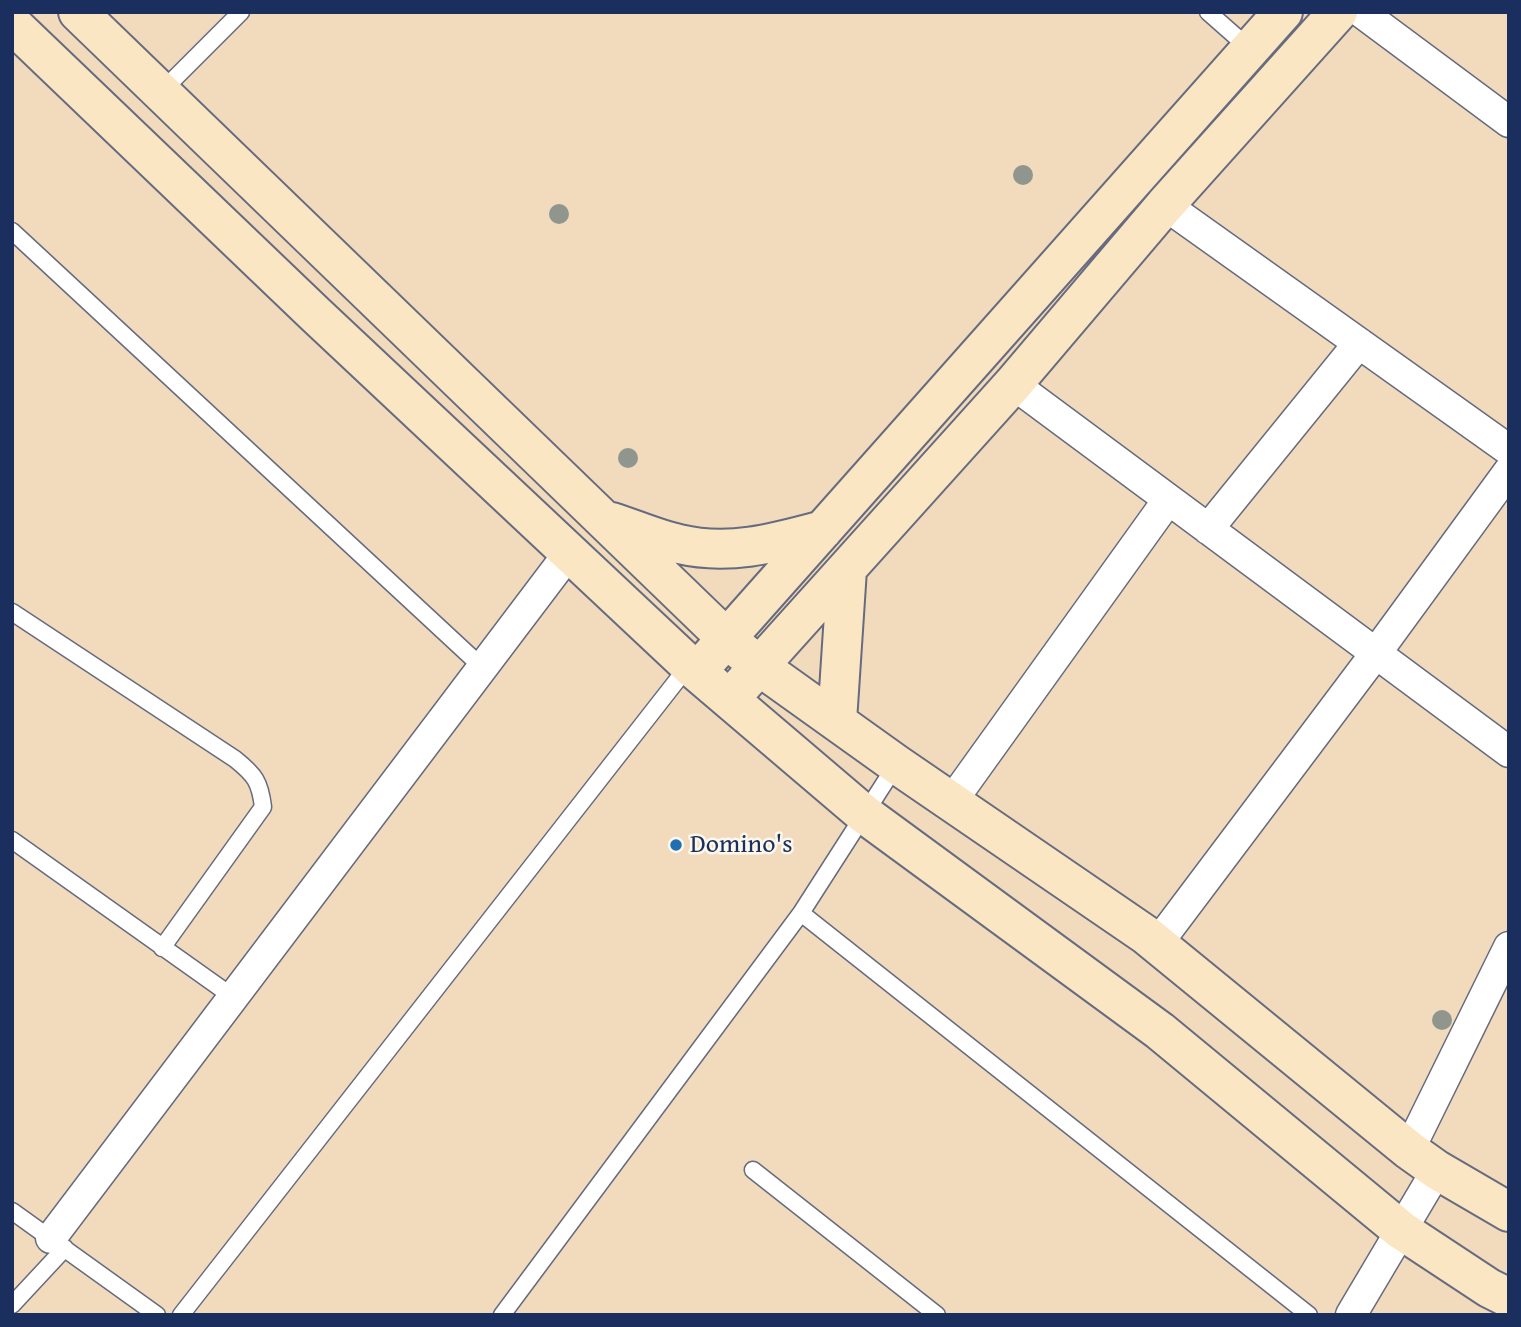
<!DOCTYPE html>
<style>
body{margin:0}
#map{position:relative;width:1521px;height:1327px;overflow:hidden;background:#f1dbbc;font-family:"Gentium Book Plus",serif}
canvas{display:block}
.frame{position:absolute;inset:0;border:14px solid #1b2f5e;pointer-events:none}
</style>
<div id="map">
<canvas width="1521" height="1327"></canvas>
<div class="frame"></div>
</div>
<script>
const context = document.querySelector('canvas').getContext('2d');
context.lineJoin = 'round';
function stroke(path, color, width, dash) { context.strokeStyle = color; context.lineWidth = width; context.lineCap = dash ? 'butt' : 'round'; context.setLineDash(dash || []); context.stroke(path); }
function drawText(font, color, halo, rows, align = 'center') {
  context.font = font + ' "Gentium Book Plus",serif'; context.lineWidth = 5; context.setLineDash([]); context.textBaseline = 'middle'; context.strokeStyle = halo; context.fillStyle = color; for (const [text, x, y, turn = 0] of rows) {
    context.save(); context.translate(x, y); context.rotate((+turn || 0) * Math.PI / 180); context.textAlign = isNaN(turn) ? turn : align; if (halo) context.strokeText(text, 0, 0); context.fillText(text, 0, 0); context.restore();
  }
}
const lane = new Path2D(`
 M1208,12L1250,49
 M161,92L241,12
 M12,231L483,668
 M12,612L235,759C255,775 260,782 263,807L162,948
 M12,840L233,997
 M801,913L1309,1315
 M753,1170L937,1315
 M12,1211L157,1315
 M12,1305L65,1248
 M181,1315L689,665
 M502,1315L801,913L896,765`);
const street = new Path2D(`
 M1361,12L1509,122
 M1165,205L1509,450
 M1013,384L1509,752
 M1208,529L1359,343
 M952,801L1168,500
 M1157,944L1376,653L1509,471
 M1409,1150L1509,947
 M51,1238L569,553
 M1351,1315L1437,1170`);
const secondary = new Path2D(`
 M78,12L726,638L759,666L896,764L1146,935L1409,1150L1437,1170L1509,1212
 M12,24L315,314L689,665L864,814L1160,1031L1401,1230L1489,1288L1509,1298
 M612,522C634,529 656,539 679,544C729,556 775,543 823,530
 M710,657L1283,12
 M743,684L1013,384L1165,205L1338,12
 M837,721L847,569`);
const trees = [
 [1023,175],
 [559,214],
 [628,458],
 [1442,1020]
];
const markers = [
 [676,845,7,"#1f6fb2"]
];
const poiNames = [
 ["Domino's",690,845]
];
stroke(lane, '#666b7f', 19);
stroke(street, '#666b7f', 33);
stroke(secondary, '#666b7f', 42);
stroke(lane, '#fff', 16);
stroke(street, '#fff', 30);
stroke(secondary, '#fbe6c4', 38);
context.fillStyle = '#90968d';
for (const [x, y] of trees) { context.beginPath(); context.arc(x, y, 10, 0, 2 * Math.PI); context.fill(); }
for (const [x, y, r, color] of markers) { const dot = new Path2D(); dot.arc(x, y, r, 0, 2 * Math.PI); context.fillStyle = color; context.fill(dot); stroke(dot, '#fbf7ec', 2.5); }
drawText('26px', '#1b2f5e', '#fbf7ec', poiNames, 'left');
</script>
